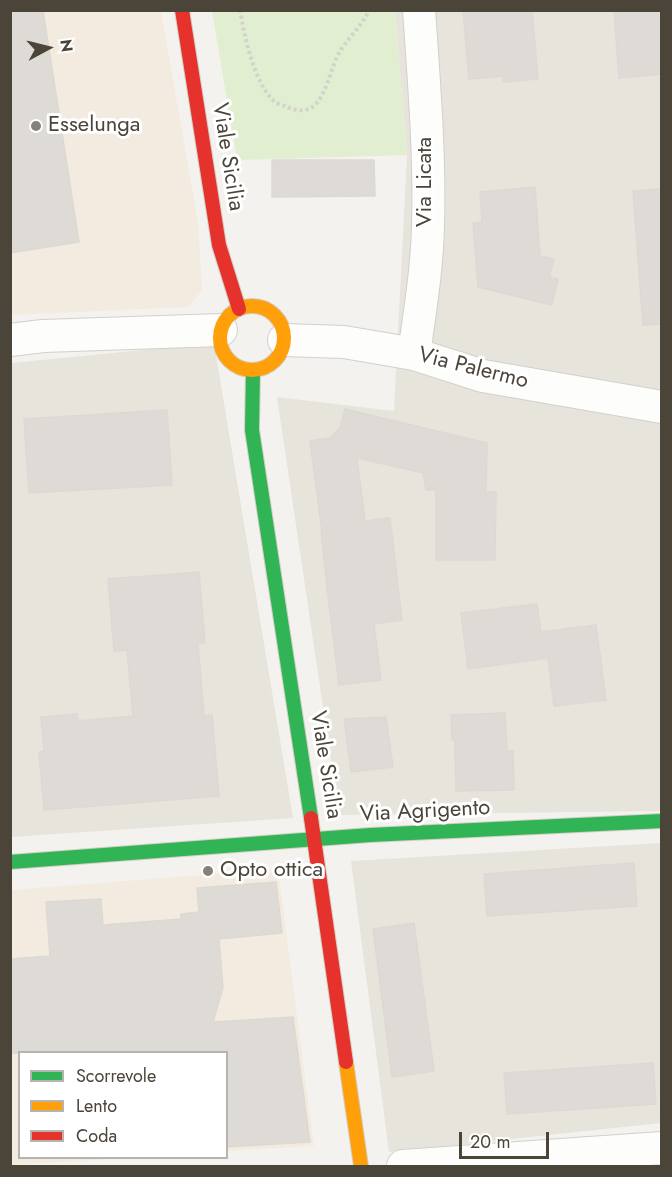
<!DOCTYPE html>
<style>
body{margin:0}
#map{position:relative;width:672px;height:1177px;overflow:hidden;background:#f4f2ee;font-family:Jost,sans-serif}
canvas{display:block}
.frame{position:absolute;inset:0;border:12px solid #4b4439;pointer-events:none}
.legend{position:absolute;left:18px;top:1051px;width:210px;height:108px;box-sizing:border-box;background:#fff;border:2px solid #b7b4b0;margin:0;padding:8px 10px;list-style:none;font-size:18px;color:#4b4439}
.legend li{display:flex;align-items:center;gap:12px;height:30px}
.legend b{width:30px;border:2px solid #b7b4b0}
.north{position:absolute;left:18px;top:18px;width:60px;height:60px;-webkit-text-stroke:4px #fff;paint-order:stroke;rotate:83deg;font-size:16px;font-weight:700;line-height:24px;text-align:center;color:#4b4439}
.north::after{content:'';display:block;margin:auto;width:21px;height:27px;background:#4b4439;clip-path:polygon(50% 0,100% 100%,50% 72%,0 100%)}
.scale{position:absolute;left:459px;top:1132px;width:90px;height:27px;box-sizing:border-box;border:3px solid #4b4439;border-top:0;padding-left:8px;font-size:18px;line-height:21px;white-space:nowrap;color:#4b4439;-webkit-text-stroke:4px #fff;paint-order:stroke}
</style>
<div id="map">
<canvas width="672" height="1177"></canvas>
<div class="frame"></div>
<ul class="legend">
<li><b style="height:8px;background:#30b455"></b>Scorrevole</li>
<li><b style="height:8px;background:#ff9f0a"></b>Lento</li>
<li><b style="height:8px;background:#e5322d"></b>Coda</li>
</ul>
<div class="north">N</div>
<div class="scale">20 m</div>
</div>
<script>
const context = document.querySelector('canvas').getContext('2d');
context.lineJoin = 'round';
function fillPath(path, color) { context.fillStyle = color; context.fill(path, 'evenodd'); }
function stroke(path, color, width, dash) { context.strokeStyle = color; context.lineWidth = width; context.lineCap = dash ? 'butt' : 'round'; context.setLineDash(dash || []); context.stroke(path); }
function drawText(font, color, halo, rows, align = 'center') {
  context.font = font + ' Jost,sans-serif'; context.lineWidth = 6; context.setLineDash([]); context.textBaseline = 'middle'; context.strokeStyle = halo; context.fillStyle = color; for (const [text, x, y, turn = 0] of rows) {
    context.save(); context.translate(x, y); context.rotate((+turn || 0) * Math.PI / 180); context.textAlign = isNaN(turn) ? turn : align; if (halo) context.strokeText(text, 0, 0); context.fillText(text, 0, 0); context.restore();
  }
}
const residential = new Path2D(`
 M395,11H661V811L339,815L277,397L394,411L407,155Z
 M214,343L293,818L11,837V363Z
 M661,843V1123L389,1152L351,861Z`);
const commercial = new Path2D(`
 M10,11H161L198,222L202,291L187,307L11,315Z
 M278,869L314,1146L227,1151L226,1052H20V1158H124L11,1165V890Z`);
const green = new Path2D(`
 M212,11H395L407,155L237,160Z`);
const building = new Path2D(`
 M10,10H43L79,242L10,253Z
 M463,10H532L538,79L503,82V76L469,79Z
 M614,10H662V74L619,78Z
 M272,160H374L375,196L272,197Z
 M535,187L540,256L554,259L549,277L558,279L552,305L478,287L473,223L482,222L480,192Z
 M662,189V324L643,325L633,191Z
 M345,409L487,443L486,492H496L495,560H436V490H426L423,473L357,458L365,521L390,518L402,620L374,624L381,680L339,685L329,604L321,532L322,531L310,441L330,438L340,428Z
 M167,410L172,485L29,493L24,419Z
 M199,572L205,643L198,644L204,716L212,715L219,796L44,810L39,752L44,751L41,717L77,714L78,721L133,716L127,650L114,651L108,579Z
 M537,604L541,632L596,625L606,700L554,706L548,658L468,669L461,613Z
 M505,713L507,751H513L514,790L456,791L455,740H452L451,715Z
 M386,717L393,767L351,772L344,719Z
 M634,863L637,906L487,916L484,874Z
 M276,882L282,933L219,939L223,988L213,1022L293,1017L310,1142L226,1147V1053H10V959L50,956L46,902L101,899L103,925L181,919V914L199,912L197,888Z
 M414,923L434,1071L392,1077L373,929Z
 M653,1063L656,1104L507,1114L504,1073Z`);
const path = new Path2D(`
 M240,10C244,35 254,82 273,100C275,103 281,105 285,106C292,110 303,112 311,108C327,98 330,68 340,51C349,37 362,26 369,10`);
const street = new Path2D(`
 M10,340L43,336L221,330
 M284,340L344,342L414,354L483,376L662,407
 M414,354C420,311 427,269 428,226C430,154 424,82 419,10
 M403,1166L662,1148`);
const fast = new Path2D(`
 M253,370L252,430L311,818
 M10,862L370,835L662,821`);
const slow = new Path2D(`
 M220 338a32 32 0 1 1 64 0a32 32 0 1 1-64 0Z
 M346,1062L361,1166`);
const jam = new Path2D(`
 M182,10L219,245L239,309
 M311,818L346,1062`);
const markers = [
 [36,126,6,"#868178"],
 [208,871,6,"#868178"]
];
const poiNames = [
 ["Esselunga",48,126],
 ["Opto ottica",220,871]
];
const streetNames = [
 ["Viale Sicilia",227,157,81],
 ["Via Licata",426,182,-90],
 ["Via Palermo",473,369,14],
 ["Viale Sicilia",325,765,81],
 ["Via Agrigento",425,812,-3]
];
fillPath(residential, '#e7e4dc');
fillPath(commercial, '#f3ebdf');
fillPath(green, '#e1eecf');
fillPath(building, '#dedbd6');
stroke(building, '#dcd9d4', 1.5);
stroke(street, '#d2d0cb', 34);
stroke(fast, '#d3cfc5', 16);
stroke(slow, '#d3cfc5', 16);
stroke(jam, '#d3cfc5', 16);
stroke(path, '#d3d2cc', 4, [3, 3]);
stroke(street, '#fdfdfc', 32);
stroke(fast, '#30b455', 14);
stroke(slow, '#ff9f0a', 14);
stroke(jam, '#e5322d', 14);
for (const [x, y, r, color] of markers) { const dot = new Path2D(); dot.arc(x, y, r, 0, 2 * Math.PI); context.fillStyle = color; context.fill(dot); stroke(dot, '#fff', 2); }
drawText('22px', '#4b4439', '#fff', poiNames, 'left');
drawText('22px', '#4b4439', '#fff', streetNames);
</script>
